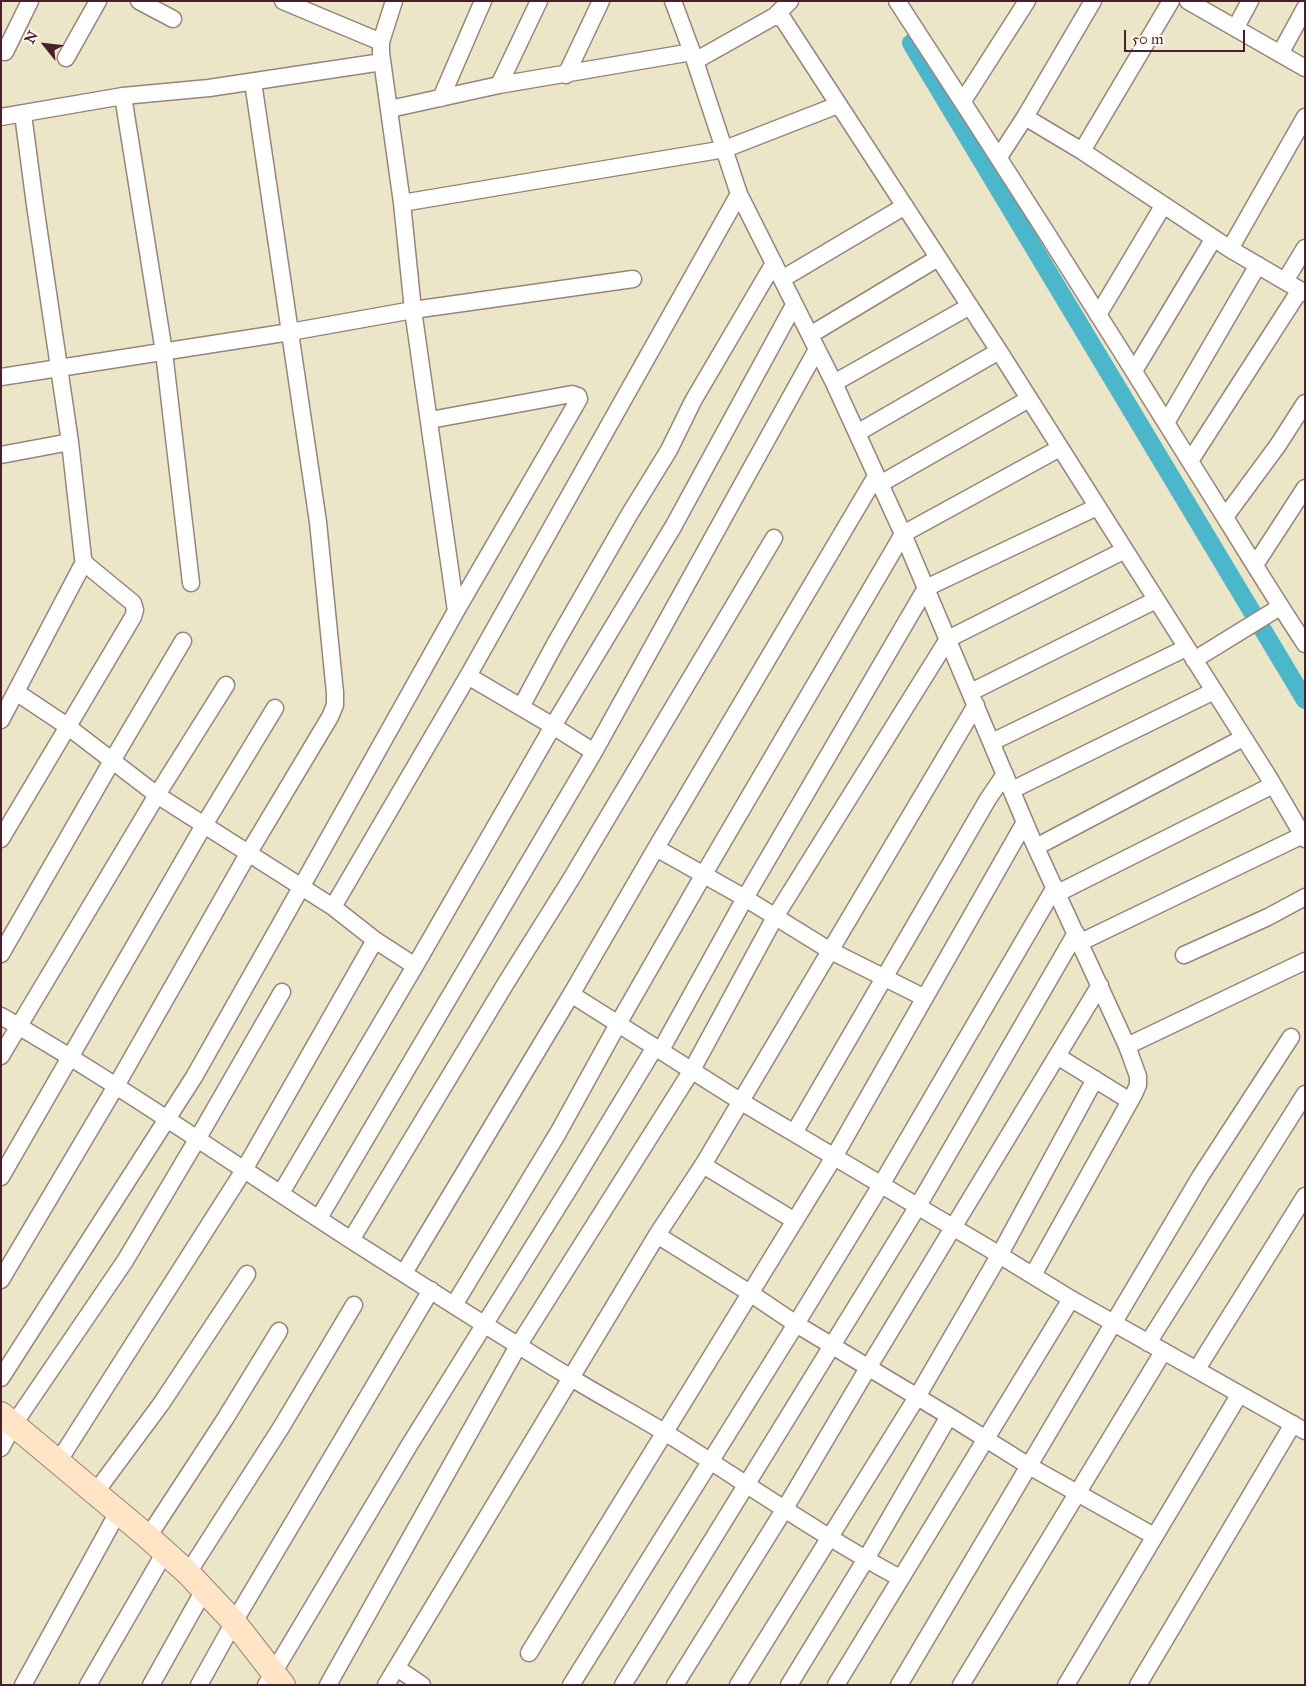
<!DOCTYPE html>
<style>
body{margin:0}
#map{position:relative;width:1306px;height:1686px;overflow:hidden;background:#ece6c9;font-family:"IM FELL Great Primer",serif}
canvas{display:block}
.frame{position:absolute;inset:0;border:2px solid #4a1f2b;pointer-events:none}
.north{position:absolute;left:20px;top:20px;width:50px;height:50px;-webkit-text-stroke:4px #fbf7ec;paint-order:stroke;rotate:299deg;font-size:14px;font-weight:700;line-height:20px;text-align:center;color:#4a1f2b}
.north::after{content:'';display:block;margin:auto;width:18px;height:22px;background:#4a1f2b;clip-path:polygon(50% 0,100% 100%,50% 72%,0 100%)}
.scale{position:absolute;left:1124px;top:30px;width:121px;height:22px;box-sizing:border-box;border:2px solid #4a1f2b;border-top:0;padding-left:6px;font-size:15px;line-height:18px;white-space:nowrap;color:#4a1f2b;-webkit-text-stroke:4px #fbf7ec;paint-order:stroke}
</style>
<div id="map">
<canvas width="1306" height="1686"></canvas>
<div class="frame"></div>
<div class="north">N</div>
<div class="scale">50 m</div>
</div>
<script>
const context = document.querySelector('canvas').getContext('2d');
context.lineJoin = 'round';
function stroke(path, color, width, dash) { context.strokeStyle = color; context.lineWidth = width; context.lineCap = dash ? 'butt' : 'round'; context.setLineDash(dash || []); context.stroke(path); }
const canal = new Path2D(`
 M911,43L1305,700`);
const street = new Path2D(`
 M139,1L173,19
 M283,1L381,42
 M394,1L381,42V53L402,203L413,310L456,611
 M673,1L692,52L739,194L834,383L903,534L1032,839L1127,1046L1138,1076V1085L1134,1094L1033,1275
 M897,1C997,154 1095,308 1191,463C1229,523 1266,585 1305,644
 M1093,1L1025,117L1082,151L1230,249L1305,293
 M1188,1L1305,68
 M775,16L783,19L999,351L1268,776L1305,839
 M1236,27L1250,1
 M5,52L30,1
 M1280,54L1305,8
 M66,58L98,1
 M695,61L775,16L790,1
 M566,75L601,1
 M499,85L539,1
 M123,96L164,352L191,583
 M441,98L483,1
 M963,101L1027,1
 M390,109L499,85L692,52
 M1,117L123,96L209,88L382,62
 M1082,151L1171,1
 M999,157L1025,117
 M402,203L725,149L838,105
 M1230,249L1305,117
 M782,279L905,206
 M1285,281L1305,248
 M1098,315L1163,206
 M810,335L938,258
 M1134,371L1214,238
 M1,377L290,332L413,310L633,279
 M834,383L970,306
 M1166,423L1258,265
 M857,433L999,351
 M1,455L70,442
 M1190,461L1300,290
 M876,476L656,848L572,993L574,996L740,1101L988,1248L1071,1299L1305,1431
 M880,484L1029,399
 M1225,517L1278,445L1305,403
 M1255,565L1305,488
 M1194,660L1280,607
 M468,676L553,726L594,752
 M16,692L67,726L157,795L333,907L468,676L739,194
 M971,692L1156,600
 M521,707L555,644L629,515L669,450L693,401L774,263
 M1,720L84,562
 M992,742L1186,648
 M1012,790L1214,691
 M1,839L133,617L135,610L133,603L88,566L84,562L83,558L70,442L35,205L23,114
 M1036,847L1243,738
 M656,848L745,898L829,950L925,998
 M1058,893L1273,785
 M333,907L375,940L415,966
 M1081,942L1303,835
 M1,954L112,761L183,641
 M1184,955L1268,917L1305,897
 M1,1016C121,1085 235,1165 351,1240C423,1286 495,1332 568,1376C601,1396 636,1415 669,1435C746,1483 820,1535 900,1578
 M1127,1046L1305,961
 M661,1050L745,898L926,588L1097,507
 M1,1056L157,795L226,685
 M1057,1056L1130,1101
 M794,1133L988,799L1005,774
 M703,1165L795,1221
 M1,1177L204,825L275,708
 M281,1193L415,966L553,726L673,527L794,305
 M319,1218L594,752L816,351
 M657,1235L750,1293L796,1324L949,1416L1029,1466L1154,1536
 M351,1240L506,983L571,879L774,538
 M404,1273L572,993
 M1,1280L116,1086L248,854L330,717L335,705V693L318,522L253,82
 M454,1305L558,1133L618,1024L704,874L903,534L1060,448
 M1148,1343L1305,1094
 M1197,1369L1305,1196
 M1,1378L194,1077L280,925L456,611L579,399L578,396L572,394L430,420
 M1,1448L14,1424L125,1261L198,1138L282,992
 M58,1462L244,1170L375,940
 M95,1493L161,1404L247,1274
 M148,1537L225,1419L279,1331
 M188,1573L282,1426L354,1305
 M529,1653L834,1157L1025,822
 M397,1668L422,1685
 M23,1685L118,1512
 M88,1685L165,1552
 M151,1685L204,1590
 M199,1685L234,1622L431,1290
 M266,1685L410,1444L572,1184L655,1047
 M328,1685L518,1346L692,1070L775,917L948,639L1125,550
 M386,1685L657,1235L703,1165L976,705
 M571,1685L796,1324L881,1185L1055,887
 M623,1685L918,1206L1076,933
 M675,1685L784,1510L868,1368L1100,985
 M738,1685L917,1397L1000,1254L1095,1079
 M789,1685L866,1559L949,1416
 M836,1685L1071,1299
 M899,1685L1200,1177L1291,1037
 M961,1685L1163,1352
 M1066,1685L1239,1395
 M1138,1685L1293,1424`);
const secondary = new Path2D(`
 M1,1414L148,1537L188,1573L234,1622L283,1685`);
stroke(canal, '#4cb6ca', 18);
stroke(street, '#9b827a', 19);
stroke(secondary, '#9b827a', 26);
stroke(street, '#fff', 16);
stroke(secondary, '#ffe4c6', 24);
</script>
